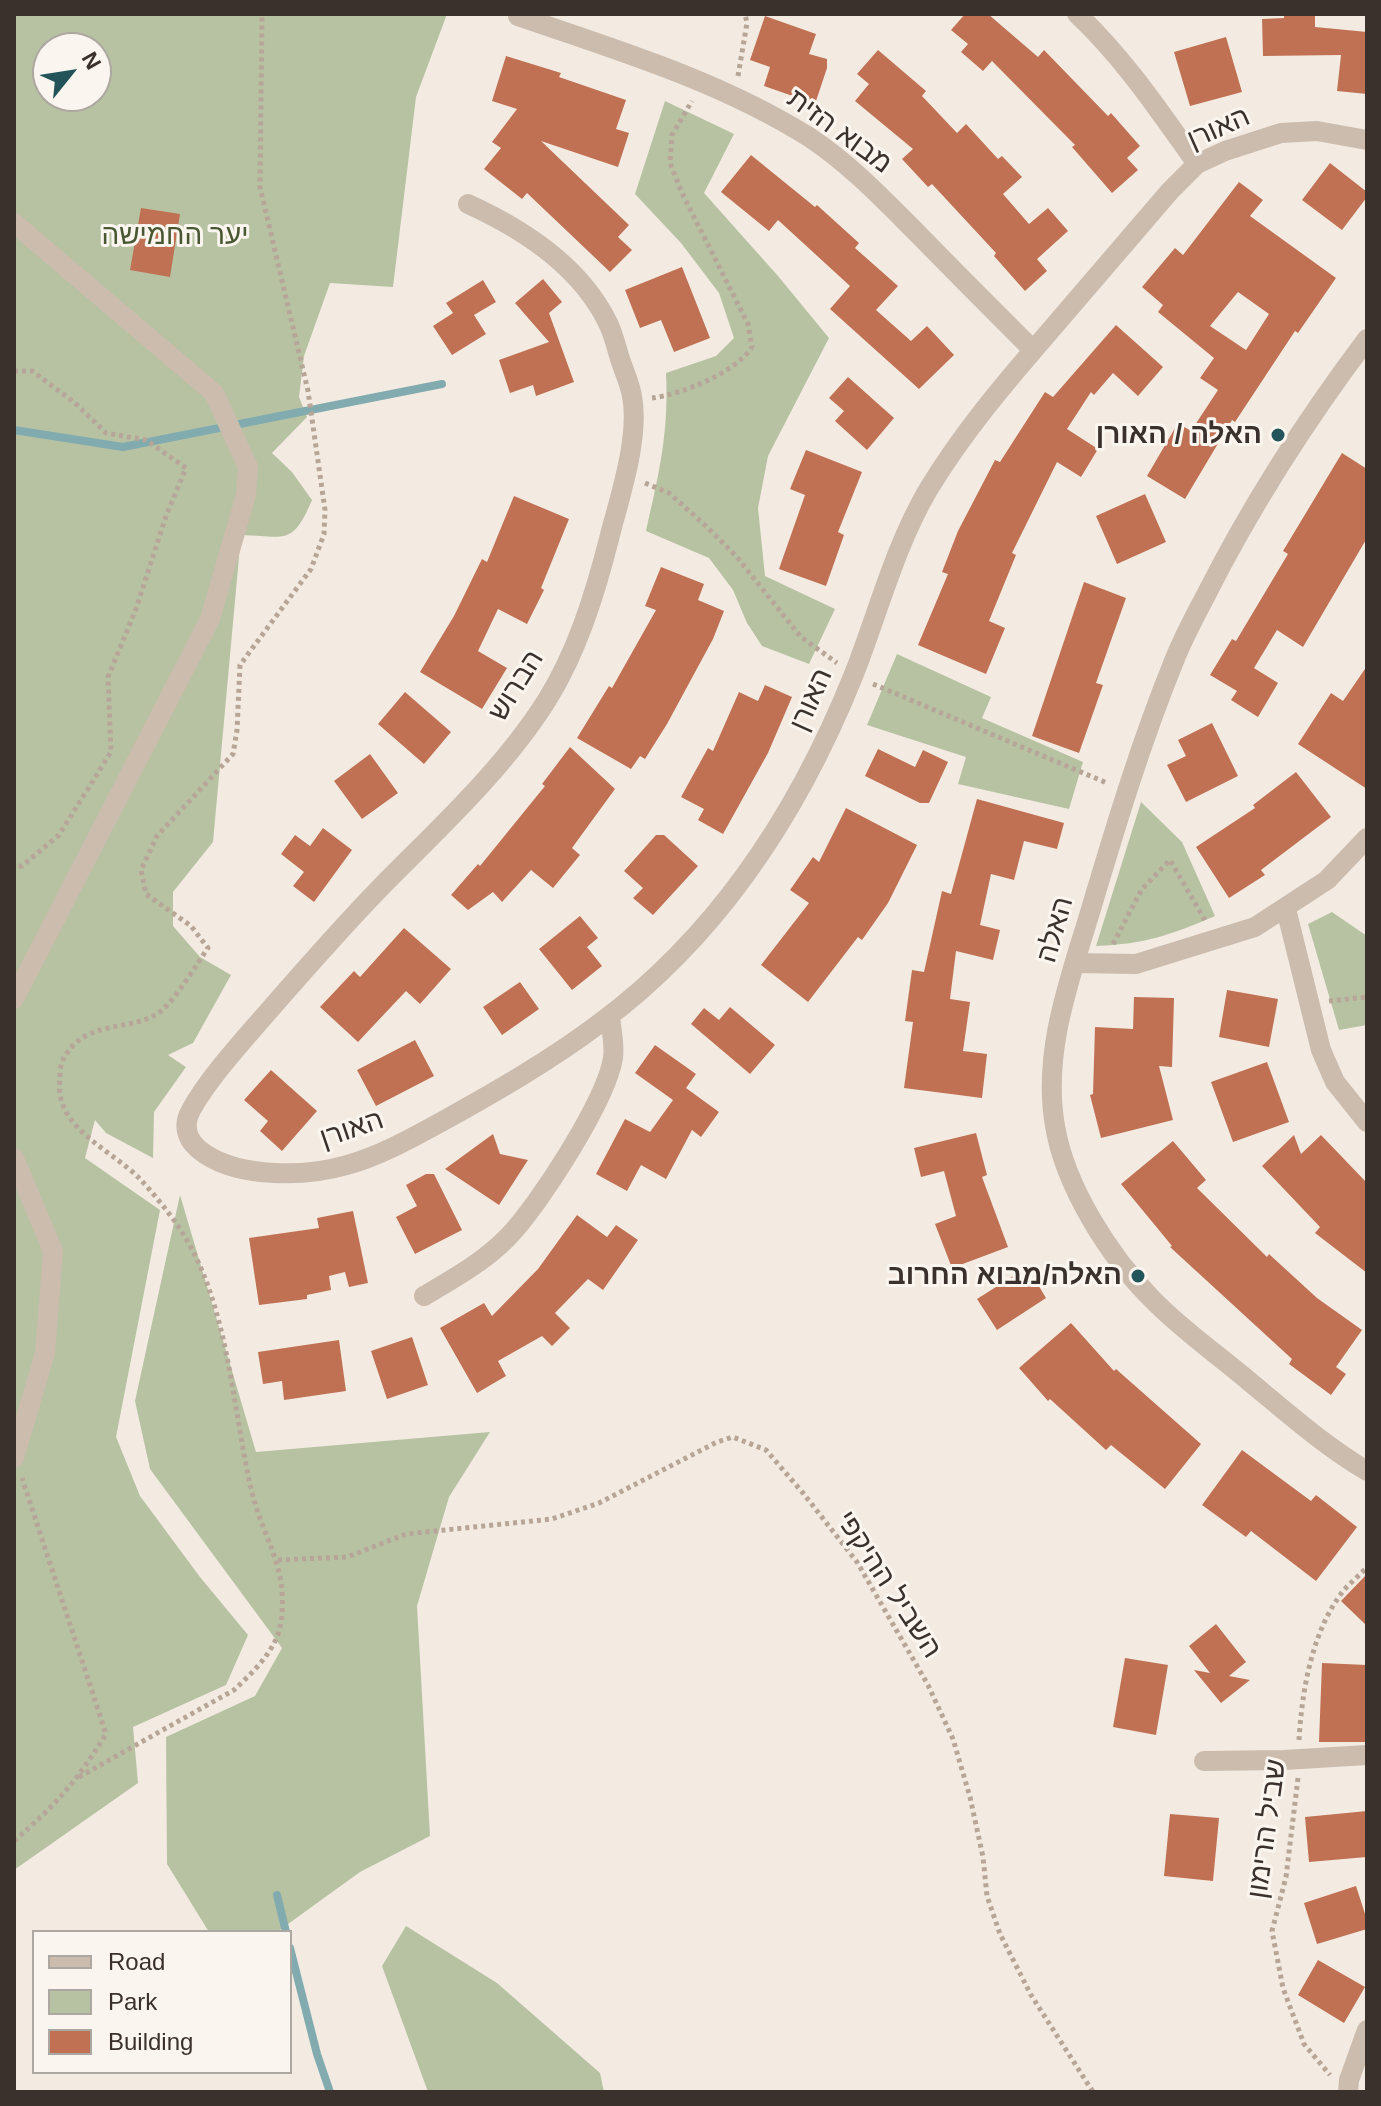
<!DOCTYPE html>
<meta charset="utf-8">
<style>
body{margin:0}
#map{position:relative;width:1381px;height:2106px;overflow:hidden;background:#f3ebe2;font-family:Arial,sans-serif}
canvas{display:block}
.frame{position:absolute;inset:0;border:16px solid #3a312c;pointer-events:none}
.legend{position:absolute;left:32px;top:1930px;width:260px;height:144px;box-sizing:border-box;background:#faf5ef;border:2px solid #ada7a1;margin:0;padding:10px 14px;list-style:none;font-size:24px;color:#3a312c}
.legend li{display:flex;align-items:center;gap:16px;height:40px}
.legend b{width:40px;border:2px solid #ada7a1}
.north{position:absolute;left:32px;top:32px;width:80px;height:80px;box-sizing:border-box;background:#faf5ef;border:2px solid #ada7a1;border-radius:50%;rotate:60deg;font-size:22px;font-weight:700;line-height:32px;text-align:center;color:#3a312c}
.north::after{content:'';display:block;margin:auto;width:28px;height:36px;background:#23545a;clip-path:polygon(50% 0,100% 100%,50% 72%,0 100%)}
</style>
<div id="map">
<canvas width="1381" height="2106"></canvas>
<div class="frame"></div>
<ul class="legend">
<li><b style="height:10px;background:#cbbcae"></b>Road</li>
<li><b style="height:22px;background:#b6c2a2"></b>Park</li>
<li><b style="height:22px;background:#c07153"></b>Building</li>
</ul>
<div class="north">N</div>
</div>
<script>
const context = document.querySelector('canvas').getContext('2d');
context.lineJoin = 'round';
function fillPath(path, color) { context.fillStyle = color; context.fill(path, 'evenodd'); }
function stroke(path, color, width, dash) { context.strokeStyle = color; context.lineWidth = width; context.lineCap = dash ? 'butt' : 'round'; context.setLineDash(dash || []); context.stroke(path); }
function drawText(font, color, halo, rows, align = 'center') {
  context.font = font + ' Arial,"Noto Sans Hebrew",sans-serif'; context.lineWidth = 6; context.setLineDash([]); context.textBaseline = 'middle'; context.strokeStyle = halo; context.fillStyle = color; for (const [text, x, y, turn = 0] of rows) {
    context.save(); context.translate(x, y); context.rotate((+turn || 0) * Math.PI / 180); context.textAlign = isNaN(turn) ? turn : align; if (halo) context.strokeText(text, 0, 0); context.fillText(text, 0, 0); context.restore();
  }
}
const green = new Path2D(`
 M14,14H447L416,97L393,287L330,283L304,356L299,397L307,417L272,453L292,472L312,500C292,547 285,536 241,535L213,842L173,892V926L200,957L231,975L193,1043L168,1055L186,1067L154,1112L153,1158L106,1133L95,1120L85,1158L160,1210L116,1437L140,1496L200,1577L248,1635L226,1685L133,1727L138,1783L14,1870ZM48,48H96V96H48Z
 M665,101L734,134L704,193L778,276L829,338L768,456L758,508L765,576L835,609L809,664L762,646L747,623L733,590L709,558L646,531C659,473 669,433 666,373L716,356L734,338L719,293L681,243L635,194Z
 M897,654L991,697L982,718L1083,762L1069,809L958,784L966,757L867,725Z
 M1141,802L1182,842L1215,916C1170,935 1146,944 1096,946Z
 M1332,912L1367,936V1025L1339,1030L1308,924Z
 M180,1195L256,1452L490,1432L449,1497L417,1606L430,1836L360,1872L277,1932H209L167,1864L166,1737L255,1696L282,1648L150,1469L135,1401Z
 M406,1926L497,1983L600,2073L604,2092H428L382,1966Z`);
const stream = new Path2D(`
 M14,430L123,447L442,384
 M277,1895L286,1932
 M290,1948L317,2054L330,2092`);
const building = new Path2D(`
 M965,14H988L1038,57L1044,50L1108,116L1111,113L1140,146L1127,158L1138,170L1112,193L1072,147L1075,145L992,61L983,71L961,52L968,44L951,30Z
 M1284,14H1315V27L1367,32V94L1337,91L1341,55L1263,56L1262,19L1284,18Z
 M765,16L816,34L809,54L827,59V68L816,101H807L764,86L770,67L750,60Z
 M1226,37L1242,92L1190,106L1174,52Z
 M878,50L926,91L922,96L957,133L966,124L998,159L1002,156L1022,177L1003,194L1029,224L1048,208L1068,231L1037,259L1047,271L1025,291L994,256L996,253L932,184L928,187L902,159L913,149L855,101L869,84L857,74Z
 M506,56L561,73L559,77L626,100L616,129L629,133L618,167L541,141L629,225L618,237L632,250L610,272L527,193L522,199L484,169L501,148L492,142L517,109L492,101Z
 M751,155L815,207L817,205L859,243L855,248L898,286L876,310L911,341L927,326L954,355L919,389L830,309L850,286L778,220L769,231L721,192Z
 M1330,163L1367,192V197L1342,230L1302,200Z
 M1239,182L1263,200L1250,216L1336,278L1298,333L1295,331L1235,422L1232,420L1185,499L1147,476L1178,423L1191,431L1218,390L1200,378L1214,358L1158,312L1163,305L1142,287L1175,248L1183,255ZM1238,292L1269,314L1246,350L1210,326Z
 M141,208L180,214L170,277L130,270Z
 M682,267L710,338L674,352L661,320L640,328L625,290Z
 M543,279L562,302L549,313L574,382L536,396L533,385L510,393L499,360L549,342L515,303Z
 M483,280L496,302L474,315L486,334L452,355L433,326L453,313L446,303Z
 M1116,325L1163,367L1138,396L1113,373L1094,395L1091,392L1067,429L1098,449L1081,477L1057,462L1012,553L1016,555L989,621L1005,628L986,674L918,645L948,574L942,572L958,531L995,460L1000,462L1045,392L1053,397Z
 M848,377L894,418L867,450L835,421L844,411L829,398Z
 M806,450L862,472L838,532L844,535L826,586L779,569L805,495L790,489Z
 M1342,453L1367,469V538L1303,647L1277,630L1254,668L1278,683L1258,717L1231,700L1237,691L1210,675L1232,639L1236,641L1288,554L1283,551Z
 M1145,494L1166,542L1117,564L1096,516Z
 M514,496L569,519L541,588L544,590L527,624L498,609L478,651L507,668L482,709L420,672L454,616L482,559L487,562Z
 M661,567L704,584L698,600L724,611L713,639L667,724L645,759L640,756L631,769L577,738L609,686L612,688L656,610L645,606Z
 M1084,582L1126,598L1096,683L1103,685L1079,753L1032,736Z
 M1367,666V789L1298,744L1331,693L1343,701Z
 M765,685L792,697L768,753L723,834L698,820L704,809L681,797L708,748L713,751L739,692L758,701Z
 M405,692L451,732L424,764L378,724Z
 M1212,723L1238,776L1186,802L1167,765L1186,756L1178,740Z
 M570,747L615,789L572,848L580,855L553,888L531,870L502,902L493,892L468,910L451,895L478,864L480,866L545,786L542,784Z
 M878,749L915,767L923,750L948,762L929,803H920L865,776Z
 M370,754L398,793L362,819L334,781Z
 M1296,772L1331,817L1261,870L1265,875L1229,898L1196,847L1255,808L1253,805Z
 M977,799L1064,823L1057,849L1024,841L1014,880L991,874L980,925L1000,930L993,960L956,951L950,999L970,1002L963,1051L987,1054L982,1098L904,1088L913,1022L905,1021L912,970L924,972L942,891L951,894Z
 M846,808L917,845L888,903L862,940L858,937L808,1002L761,965L809,903L790,890L813,857L819,862Z
 M323,828L352,850L314,902L293,886L304,872L281,854L295,835L310,846Z
 M656,835H664L698,866L653,915L633,898L643,888L624,871Z
 M580,916L598,938L587,947L602,966L572,990L539,949Z
 M404,928L451,969L420,1004L406,991L358,1042L320,1007L354,971L360,977Z
 M520,982L539,1009L502,1035L483,1007Z
 M1227,990L1278,999L1269,1047L1219,1037Z
 M1134,997L1174,998L1172,1067L1159,1066L1173,1120L1101,1138L1090,1095L1093,1094L1095,1027L1133,1029Z
 M730,1007L775,1045L750,1074L691,1024L704,1008L719,1020Z
 M415,1040L434,1076L376,1106L357,1070Z
 M655,1045L696,1074L686,1088L719,1112L701,1137L692,1130L666,1179L641,1165L627,1191L596,1174L625,1119L650,1132L673,1100L635,1073Z
 M1267,1062L1289,1122L1233,1142L1211,1082Z
 M271,1070L317,1111L282,1151L260,1131L268,1121L244,1100Z
 M976,1133L987,1175L982,1177L1008,1247L952,1268L935,1224L956,1216L944,1171L921,1177L914,1148Z
 M493,1134L500,1154L528,1160L499,1205L445,1169Z
 M1294,1135L1301,1154L1321,1135L1367,1183V1273L1315,1233L1320,1227L1262,1166Z
 M1173,1141L1206,1180L1197,1188L1267,1257L1269,1254L1317,1298L1362,1330L1336,1367L1346,1374L1331,1395L1289,1364L1292,1359L1170,1247L1172,1246L1121,1184Z
 M426,1174H434L462,1230L415,1254L396,1217L417,1206L406,1185Z
 M353,1211L368,1283L349,1287L345,1272L329,1276L331,1290L307,1295V1299L259,1305L249,1238L319,1228L317,1218Z
 M577,1215L607,1237L616,1225L638,1240L603,1290L588,1279L555,1313L570,1328L552,1346L542,1336L498,1361L506,1376L477,1393L440,1328L484,1303L492,1316L538,1269Z
 M1018,1273L1022,1285L1034,1278L1046,1298L997,1330L977,1299Z
 M1071,1323L1114,1371L1116,1369L1201,1444L1165,1489L1111,1445L1106,1450L1050,1399L1048,1401L1019,1368Z
 M412,1337L428,1385L387,1399L371,1351Z
 M339,1340L346,1391L284,1400L282,1381L263,1384L258,1352Z
 M1242,1450L1311,1501L1316,1495L1357,1527L1316,1581L1251,1531L1246,1537L1202,1505Z
 M1367,1574V1626L1341,1601Z
 M1216,1624L1246,1662L1229,1676L1250,1680L1221,1703L1194,1670L1210,1673L1189,1646Z
 M1125,1658L1168,1665L1156,1735L1113,1727Z
 M1322,1663L1367,1665V1742H1319Z
 M1367,1811V1857L1309,1862L1305,1817Z
 M1170,1814L1219,1818L1213,1881L1164,1876Z
 M1356,1886L1367,1920V1929L1317,1944L1304,1903Z
 M1318,1960L1365,1987L1344,2023L1298,1995Z`);
const path = new Path2D(`
 M738,76L747,23L745,14
 M14,371H32L75,403L106,433L146,440L186,468L166,516L136,609L108,677L111,752L59,835L22,866L14,867
 M652,398C682,394 735,373 752,347L748,324L682,193L670,163L672,135L692,101
 M645,483L669,493L706,526L736,556L801,637L837,663
 M873,684L1107,783
 M1113,944L1142,889L1170,860L1206,922
 M1329,1001L1367,997
 M278,1560L347,1557L406,1534L552,1519L599,1503L717,1442L733,1437L766,1450L803,1493L857,1562L928,1685L953,1739L970,1797L983,1857L987,1896L1000,1934L1031,1995L1093,2092
 M1299,1740C1302,1690 1312,1630 1344,1590C1351,1582 1360,1575 1367,1567
 M79,1777L234,1690C253,1672 277,1650 281,1622C289,1566 262,1538 251,1488C231,1402 229,1301 178,1226C167,1210 153,1193 140,1179C111,1149 54,1128 60,1080C60,1075 60,1067 62,1062C83,1016 132,1034 161,1011C176,999 196,965 208,948L191,926L146,894L141,870L157,836L233,754L237,730L240,665L311,569L324,534L325,510L308,391L260,187L262,14
 M1298,1778L1286,1877L1272,1931L1283,1988L1304,2044L1330,2075
 M14,1841C56,1805 77,1781 106,1734L22,1478`);
const minor = new Path2D(`
 M1077,14C1124,58 1160,112 1197,164
 M518,16C617,50 720,81 809,137C850,164 884,200 918,234C956,273 995,312 1033,350
 M468,204C523,229 579,265 607,321C613,332 616,346 620,359C624,371 630,384 632,396C640,438 619,499 609,539C595,594 577,652 547,700C503,770 438,829 380,888C343,926 308,966 273,1006C248,1035 209,1077 191,1110C181,1128 188,1143 205,1154C241,1178 306,1177 347,1165C380,1156 412,1138 443,1121C497,1091 551,1060 600,1023C719,935 800,809 854,674C878,613 895,546 928,490C963,432 1005,383 1049,332C1089,285 1130,238 1170,191L1197,164L1225,151L1281,133L1317,131L1367,140
 M14,223L214,393L248,467L246,495L210,619L14,999
 M1367,339C1306,420 1252,504 1206,595C1195,616 1183,638 1174,661C1141,742 1116,825 1091,909C1070,979 1042,1052 1055,1126C1065,1186 1109,1256 1152,1299C1180,1328 1214,1352 1244,1377C1284,1410 1323,1445 1367,1471
 M1286,909L1321,1050L1335,1082L1367,1122
 M1075,963L1136,964L1255,927L1327,880L1367,838
 M14,1158L53,1251L45,1353L14,1458
 M424,1296C453,1279 485,1261 508,1237C539,1205 606,1101 613,1058C615,1045 611,1029 610,1016
 M1204,1761L1284,1760L1367,1755
 M1348,2092L1349,2080L1367,2030`);
const markers = [
 [1278,435,8,"#23545a"],
 [1138,1276,8,"#23545a"]
];
const streetNames = [
 ["האורן",1219,129,-24],
 ["מבוא הזית",839,132,36],
 ["הברוש",517,686,-58],
 ["האורן",812,700,-66],
 ["האלה",1056,930,-74],
 ["האורן",352,1130,-19],
 ["השביל ההיקפי",888,1585,57],
 ["שביל הרימון",1268,1829,-82]
];
const parkNames = [
 ["יער החמישה",175,236]
];
const poiNames = [
 ["האלה / האורן",1262,435],
 ["האלה/מבוא החרוב",1122,1276]
];
fillPath(green, '#b6c2a2');
stroke(stream, '#82abaf', 8);
fillPath(building, '#c07153');
stroke(path, '#b7a698', 5, [4, 4]);
stroke(minor, '#cbbcae', 20);
for (const [x, y, r, color] of markers) { const dot = new Path2D(); dot.arc(x, y, r, 0, 2 * Math.PI); context.fillStyle = color; context.fill(dot); stroke(dot, '#faf5ef', 3); }
drawText('28px', '#3a312c', '#faf5ef', streetNames);
drawText('28px', '#485731', '#faf5ef', parkNames);
drawText('bold 28px', '#3a312c', '#faf5ef', poiNames, 'right');
</script>
